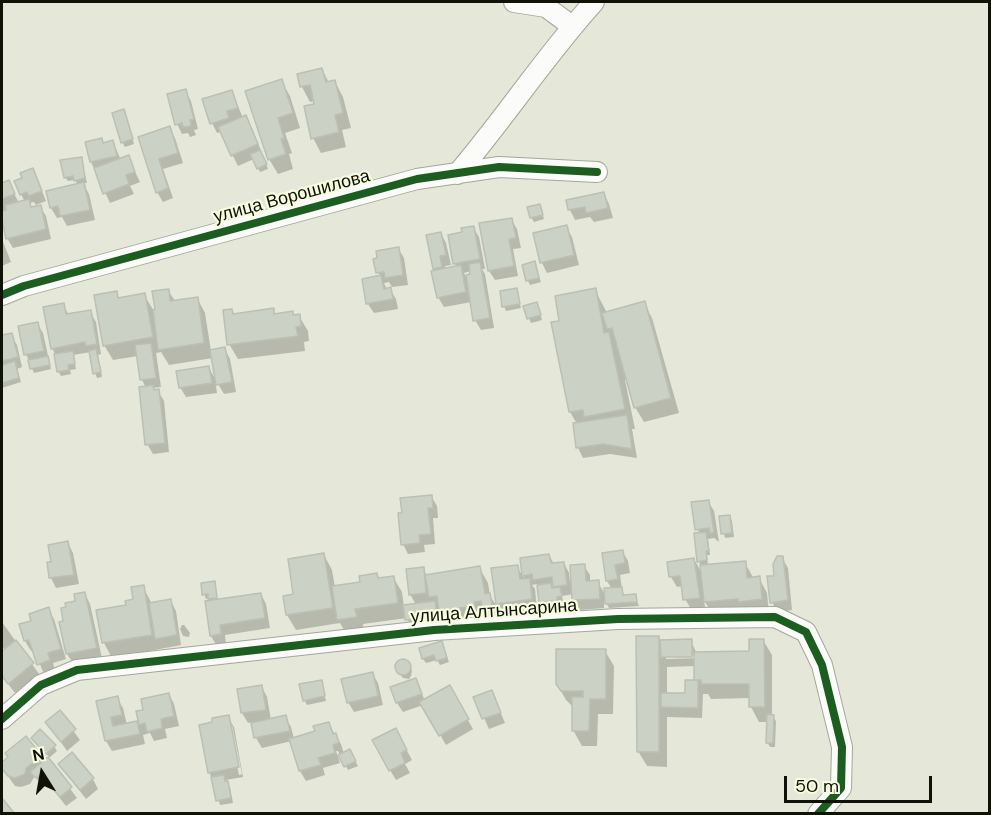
<!DOCTYPE html>
<meta charset="utf-8">
<style>
body{margin:0}
#map{position:relative;width:991px;height:815px;overflow:hidden;background:#e5e8d8;font-family:"DM Sans",sans-serif}
canvas{display:block}
.frame{position:absolute;inset:0;border:3px solid #101208;pointer-events:none}
.north{position:absolute;left:12px;top:743px;width:60px;height:60px;-webkit-text-stroke:4px #f7fcde;paint-order:stroke;rotate:349deg;font-size:16px;font-weight:700;line-height:24px;text-align:center;color:#101208}
.north::after{content:'';display:block;margin:auto;width:21px;height:27px;background:#101208;clip-path:polygon(50% 0,100% 100%,50% 72%,0 100%)}
.scale{position:absolute;left:784px;top:776px;width:148px;height:27px;box-sizing:border-box;border:3px solid #101208;border-top:0;padding-left:8px;font-size:18px;line-height:21px;white-space:nowrap;color:#101208;-webkit-text-stroke:4px #f7fcde;paint-order:stroke}
</style>
<div id="map">
<canvas width="991" height="815"></canvas>
<div class="frame"></div>
<div class="north">N</div>
<div class="scale">50 m</div>
</div>
<script>
const context = document.querySelector('canvas').getContext('2d');
context.lineJoin = 'round';
function fillPath(path, color) { context.fillStyle = color; context.fill(path, 'evenodd'); }
function stroke(path, color, width, dash) { context.strokeStyle = color; context.lineWidth = width; context.lineCap = dash ? 'butt' : 'round'; context.setLineDash(dash || []); context.stroke(path); }
function drawText(font, color, halo, rows, align = 'center') {
  context.font = font + ' "DM Sans",sans-serif'; context.lineWidth = 4.5; context.setLineDash([]); context.textBaseline = 'middle'; context.strokeStyle = halo; context.fillStyle = color; for (const [text, x, y, turn = 0] of rows) {
    context.save(); context.translate(x, y); context.rotate((+turn || 0) * Math.PI / 180); context.textAlign = isNaN(turn) ? turn : align; if (halo) context.strokeText(text, 0, 0); context.fillText(text, 0, 0); context.restore();
  }
}
const shadow = new Path2D(`
 M322,69L329,83L335,82L343,97L351,128L342,130L346,147L321,153L313,138L315,101L310,102L302,87Z
 M281,81L290,96L300,128L285,133L292,153L289,154L293,169L278,174L269,159Z
 M185,91L191,101L198,129L194,130L196,135L190,137L188,133L182,134L177,124Z
 M232,92L243,118L251,127L263,155L268,169L260,172L254,159L238,166L221,132L217,133L212,123Z
 M126,116L134,144L125,147L122,142Z
 M169,128L175,138L183,163L163,169L173,198L163,202L157,192L140,138Z
 M101,139L104,144L113,142L121,160L128,157L140,182L130,186L134,194L110,203L91,162L86,143Z
 M81,158L87,183H83L89,194L95,220L67,226L62,217L57,218L51,208L48,192L78,185L75,180L68,181L65,177Z
 M33,169L46,201L36,205L34,202L30,203L32,208L40,207L46,216L51,239L13,248L7,238L2,217V184L8,182L19,203L25,202L21,194L24,179Z
 M604,194L609,204L613,218L594,222L590,217L575,220L570,210L568,202Z
 M540,206L544,219L534,222L531,217Z
 M511,219L517,229L521,248L513,249L518,276L495,280L489,271Z
 M473,227L479,237L485,269H482L485,274L494,328L481,330L475,320L472,302L444,307L438,297L435,268L441,233L446,243L451,265L445,266L446,270L457,268L455,264ZM471,271L472,276L466,277L464,273Z
 M566,227L572,237L579,265L547,273L542,263L535,235Z
 M2,239L11,262L2,266Z
 M398,248L404,258L408,285L392,287L389,282L384,283L387,290L390,289L396,299L398,309L374,313L368,304L380,277L375,260Z
 M534,263L541,282L530,285L528,281Z
 M168,290L175,301L197,298L205,313L211,351L225,349L230,359L236,392L224,394L215,379L217,393L186,397L180,387L209,368L217,382L213,358L169,365L161,352L156,353L161,387L153,388L155,392L158,391L164,401L169,452L153,454L147,444L146,388L142,380L138,356L113,360L104,345L116,293L120,299L144,295L154,311Z
 M516,290L521,308L506,311L504,306Z
 M595,290L607,313L644,303L652,318L679,413L644,422L635,407L628,380H625L635,429H632L637,458L610,454L583,458L578,448L574,424H577L570,412L561,322Z
 M63,305L69,315L90,312L96,322L101,354L98,355L102,377L97,378L95,373L91,352L73,355L76,369L70,370L71,374L61,376L58,371L55,354L52,348Z
 M539,308L542,320L531,323L529,318Z
 M273,310L276,315L292,313L294,316H299L308,331L309,341L304,342L305,351L238,359L229,344L232,311L234,315Z
 M37,323L43,333L51,369L34,373L26,354Z
 M11,335L17,345L22,367L17,369L21,382L2,388V337Z
 M431,496L437,506L438,518H433L435,544L424,545L425,552L408,554L403,544V514Z
 M708,501L714,511L719,542L714,538L708,539L710,555H707L708,566L745,563L754,579L759,578L767,593L769,614L714,617L704,600L705,607L691,609L685,599L683,586L677,587L671,577L694,559L703,575L699,561V534L693,503Z
 M729,516L732,521L734,537L725,538L720,517Z
 M68,543L73,553L79,584L56,588L51,578L49,564L53,563Z
 M622,551L628,561L630,573L620,575L622,589L624,596H635L639,606L609,608L604,599V608L580,610L574,600V594L562,596L563,601H558L559,605L543,607L537,584L532,585L535,589L537,609L503,613L497,604L501,625L493,626L487,616L481,617L482,621L449,626L439,608L441,625L412,629L407,618L363,624L364,632L347,635L340,623L296,630L287,615L284,597L295,595L324,555L332,570L335,587L393,577L402,592L404,607L416,605L410,594L423,568L427,576L479,567L488,583L490,596L498,608L493,569L517,567L524,578L522,559L549,555L554,564L564,563L569,573L570,582L573,581L584,566L590,575V583L598,582L606,597L612,589L607,581L603,555Z
 M782,558L788,568L792,610L777,612L772,602L776,577Z
 M214,586L217,605L261,594L266,604L270,628L225,635L226,644L217,646L211,636V601L210,598L206,599L204,594Z
 M143,587L152,604L171,601L176,611L181,645L112,658L104,643L98,611L128,606Z
 M85,594L90,604L102,658L73,663L67,654L65,622L77,602Z
 M48,609L54,619L66,659L53,663L55,670L44,674L34,650L31,651L25,641L21,625L33,622Z
 M2,622L39,674L15,693L2,676V653L5,650L2,646Z
 M182,625H184L190,633L189,637L183,636L180,629Z
 M658,637L660,642L691,641L697,654L751,653L763,640L772,655V716L776,721L775,747H770L767,742L768,722H759L751,707L750,698L711,699L708,694H703L702,718L667,717V767L647,766L638,751ZM700,655V658L666,659V656ZM696,666L697,682L686,695H667V667Z
 M442,643L449,662L440,665L437,660L426,663L423,659Z
 M605,651L614,666L613,714H598L597,746H582L573,730L574,705H571L566,700L557,684Z
 M399,662H406L412,670L411,676L409,679L403,678L397,670V665Z
 M372,673L378,683L383,705L354,712L348,702Z
 M416,680L425,701L449,687L473,729L446,745L423,705L403,712L397,703Z
 M321,681L326,701L307,705L304,700Z
 M262,687L267,697L271,720L285,717L291,727L294,739L317,732L328,723L341,744L344,754L350,751L358,766L348,770L338,751H336L340,763L323,768L325,775L306,781L300,771L292,741L262,748L256,738L253,722L248,723L242,713L239,690Z
 M492,692L505,723L489,729L475,698Z
 M169,694L174,704L179,726L165,729L167,738L154,741L150,733L143,735L145,744L112,751L106,741L98,702L117,698L123,708L127,725L140,722L145,711Z
 M60,712L80,740L67,751L47,722Z
 M228,717L234,727L243,777L226,780L230,787L233,803L220,805L213,780L209,772ZM229,725H232L242,774L239,775Z
 M401,740L412,760L405,764L410,773L396,780L390,770Z
 M35,742L54,746L57,751L48,759L77,798L66,806L48,783L43,787L35,776L30,784L21,787L15,786L3,769L41,757L44,762L50,758Z
 M59,764L93,779L98,789L86,799Z`);
const building = new Path2D(`
 M322,68L326,82L335,80L343,113L335,115L339,132L311,139L304,106L314,104L310,85L300,87L297,74Z
 M282,79L293,113L278,118L284,138L281,139L286,154L268,160L245,91Z
 M186,89L194,119L190,120L191,126L183,127L182,123L175,125L167,94Z
 M232,90L238,108L227,111L229,118L210,124L202,99Z
 M124,109L133,139L121,143L112,113Z
 M246,115L258,144L231,156L218,127Z
 M170,126L178,153L159,159L168,188L156,193L138,137Z
 M102,138L103,143L113,140L117,156L90,162L85,142Z
 M260,150L267,164L257,169L250,154Z
 M129,155L135,172L126,175L129,184L103,194L94,168Z
 M82,157L85,178L74,181L73,176L64,178L60,160Z
 M33,168L42,191L29,196L27,192L20,195L14,181L22,178L20,173Z
 M9,180L15,194L2,199V183Z
 M84,182L90,210L60,216L58,206L50,208L46,191Z
 M604,192L608,208L586,213L585,207L568,210L566,200Z
 M29,199L31,207L41,205L46,229L6,239L2,220V211L6,210L5,205Z
 M540,204L543,215L530,218L527,207Z
 M512,218L516,238L509,239L514,266L488,271L479,223Z
 M567,225L574,255L540,263L533,233Z
 M474,226L480,259L453,264L448,235L462,232L461,228Z
 M441,232L446,255L440,256L442,267L433,269L426,235Z
 M399,247L403,275L385,278L384,272L376,273L373,259L377,258L376,251Z
 M535,261L539,278L526,281L522,265Z
 M480,262L490,318L473,321L466,275L470,274L469,264Z
 M461,265L466,292L437,298L431,271Z
 M381,275L384,289L391,287L393,299L366,304L362,279Z
 M517,288L520,304L502,307L500,291Z
 M596,288L604,333L609,332L625,409L584,417L583,410L569,412L551,322L559,321L555,296Z
 M169,289L170,301L198,297L204,343L158,350L153,310L155,309L152,291Z
 M117,291L118,298L145,293L153,337L103,346L94,295Z
 M645,301L671,398L634,408L612,328L607,329L602,313Z
 M537,302L541,315L527,319L523,306Z
 M64,303L66,314L91,310L97,344L86,346L85,342L51,349L43,307Z
 M274,308V314L293,311V315L300,314L301,326L296,327L298,336L227,345L223,310L232,309L233,314Z
 M38,322L44,351L24,355L18,326Z
 M12,333L18,357L2,361V335Z
 M151,343L156,378L140,380L135,345Z
 M225,347L232,382L216,385L210,350Z
 M96,349L101,372L93,374L89,351Z
 M73,351L75,364L68,365L69,370L57,372L54,354Z
 M48,356L50,365L30,369L28,360Z
 M15,361L19,378L2,383V365Z
 M209,366L212,383L179,388L176,371Z
 M153,385L154,390L159,389L165,443L145,445L139,387Z
 M627,415L632,449L603,444L576,448L573,423Z
 M432,495L433,508H428L431,534L419,535L420,543L401,545L398,513H402L400,498Z
 M709,500L714,532L710,533L709,528L695,530L691,502Z
 M730,515L732,533L721,534L719,516Z
 M706,532L709,551H706L707,560L697,562L694,533Z
 M68,541L74,575L49,578L47,562H51L48,545Z
 M623,550L625,563L615,565L618,579L606,581L602,553Z
 M324,553L333,608L286,615L283,596L293,594L288,559Z
 M549,554L551,563L564,562L567,585L553,587L552,577L533,580L532,574L522,576L520,558Z
 M777,556H783L788,600L770,603L767,576H774L773,564Z
 M694,558L700,598L683,600L680,576L669,577L667,562Z
 M746,561L747,578L760,576L762,599L738,602V599L704,602L700,565Z
 M585,564L586,581L599,580L600,599L572,600L570,565Z
 M518,565L520,579L530,578L532,599L496,604L491,568Z
 M480,566L485,594L490,593L493,610L483,611L481,601L474,602L475,606L439,611L437,596L429,597L425,575Z
 M424,567L426,593L409,595L406,569Z
 M377,573L378,578L394,576L398,603L355,609L357,617L337,620L332,586L360,582L359,576Z
 M215,581L217,598L208,599V594L202,595L201,583Z
 M551,583L552,588L560,587L562,596L557,597V600L539,603L537,585Z
 M144,585L152,635L102,643L96,610L126,605L125,601L133,599L131,587Z
 M622,587L623,595L636,594L637,602L605,604L604,588Z
 M85,592L97,648L66,654L59,622L63,621L61,608L66,607L65,603L75,601L74,594Z
 M261,593L265,618L220,625L221,634L210,636L205,601Z
 M171,599L177,635L155,639L149,603Z
 M435,601L437,616L405,620L403,605Z
 M49,607L61,649L48,653L50,660L37,665L29,640L24,641L19,624L31,621L29,614Z
 M636,636H659V752H637Z
 M692,639V657H661L660,640Z
 M749,639H764L765,707H749V684H701V680H694V652L749,651Z
 M16,640L34,663L8,684L2,676V651Z
 M442,641L447,658L436,661L434,655L422,659L419,648Z
 M556,649H606V699H590L589,731H572V697H583V691H561L556,684Z
 M395 667a8 8 0 1 1 16 0a8 8 0 1 1-16 0Z
 M373,672L378,696L347,703L341,679Z
 M416,678L422,694L396,703L390,687Z
 M322,680L325,696L303,701L299,684Z
 M685,680H698V708L661,707V693H685Z
 M262,685L266,710L241,713L237,689Z
 M450,685L469,719L439,736L419,702Z
 M492,690L501,713L482,719L473,697Z
 M169,693L174,716L161,719L162,728L147,732L145,723L139,725L136,711L143,710L141,699Z
 M118,696L122,715L111,717L113,726L137,721L140,734L105,741L96,701Z
 M60,710L76,729L61,742L45,722Z
 M767,714L774,715L773,743H766Z
 M229,715L239,767L208,773L199,725L212,722V718Z
 M286,715L290,731L254,738L251,723Z
 M329,722L333,734L336,733L339,743L333,745L335,753L318,758L321,765L299,771L289,739L315,731L313,726Z
 M396,728L407,750L401,753L405,763L389,771L372,740Z
 M40,729L56,745L46,754L31,738Z
 M26,736L42,756L26,768L25,774L15,778L8,776L2,769V762L8,757L5,753Z
 M350,749L356,761L344,767L338,755Z
 M72,752L94,778L80,790L58,764Z
 M48,757L72,787L60,797L41,775L36,778L30,772Z
 M224,775L225,781H228L231,798L216,801L211,777Z
 M2,798L15,814H2Z`);
const minor = new Path2D(`
 M514,2L546,7L572,26
 M457,174C505,118 545,56 594,2
 M2,295L24,286L417,179L499,167L597,172
 M2,719L41,685L77,670L434,630L618,619L775,617L806,632L822,665L842,747L841,788L818,814`);
const cycleway = new Path2D(`
 M2,295L24,286L417,179L499,167L597,172
 M2,719L41,685L77,670L434,630L618,619L775,617L806,632L822,665L842,747L841,788L818,814`);
const streetNames = [
 ["улица Ворошилова",292,197,-15],
 ["улица Алтынсарина",494,612,-4]
];
fillPath(shadow, '#0003');
fillPath(building, '#ccd1c5');
stroke(building, '#bbc0b4', 1.5);
stroke(minor, '#a4a79a', 22);
stroke(minor, '#fbfcf9', 20);
stroke(cycleway, '#1b5e20', 8);
drawText('18px', '#101208', '#f7fcde', streetNames);
</script>
